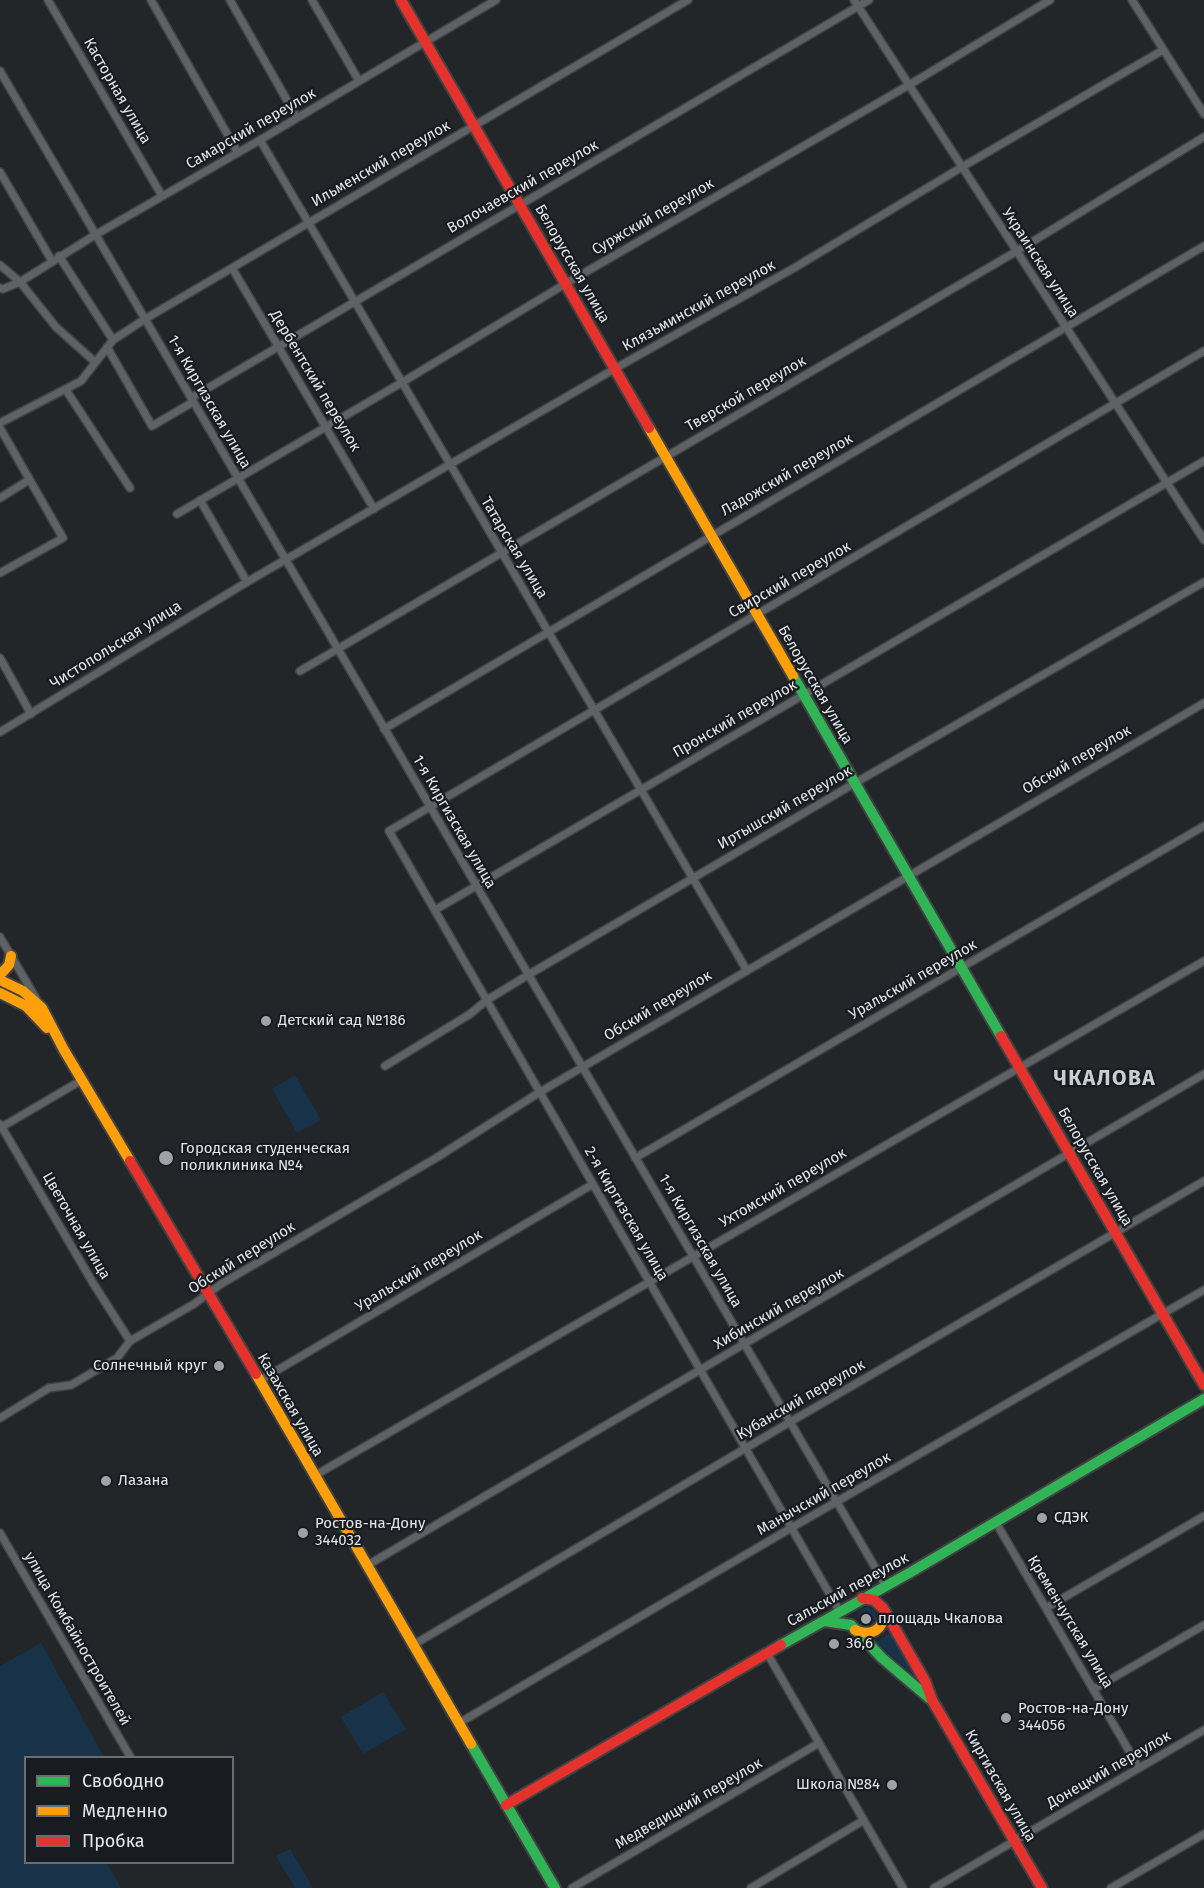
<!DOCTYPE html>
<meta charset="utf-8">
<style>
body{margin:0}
#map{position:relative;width:1204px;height:1888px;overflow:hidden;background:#232628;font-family:"Fira Sans",sans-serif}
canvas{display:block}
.legend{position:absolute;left:24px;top:1756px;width:210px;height:108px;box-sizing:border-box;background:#181c20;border:2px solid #6a6d71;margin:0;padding:8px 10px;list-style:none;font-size:18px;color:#e4e7ea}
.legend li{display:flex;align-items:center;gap:12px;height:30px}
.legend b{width:30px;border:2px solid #6a6d71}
</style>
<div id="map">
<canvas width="1204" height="1888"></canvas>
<ul class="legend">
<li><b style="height:8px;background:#30b455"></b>Свободно</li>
<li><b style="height:8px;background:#ff9f0a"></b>Медленно</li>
<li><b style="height:8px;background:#e5322d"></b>Пробка</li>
</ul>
</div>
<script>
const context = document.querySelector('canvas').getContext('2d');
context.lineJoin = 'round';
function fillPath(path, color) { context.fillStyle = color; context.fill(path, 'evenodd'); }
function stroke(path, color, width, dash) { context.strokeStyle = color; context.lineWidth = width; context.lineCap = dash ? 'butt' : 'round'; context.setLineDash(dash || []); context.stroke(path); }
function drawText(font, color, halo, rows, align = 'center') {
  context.font = font + ' "Fira Sans",sans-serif'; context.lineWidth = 4.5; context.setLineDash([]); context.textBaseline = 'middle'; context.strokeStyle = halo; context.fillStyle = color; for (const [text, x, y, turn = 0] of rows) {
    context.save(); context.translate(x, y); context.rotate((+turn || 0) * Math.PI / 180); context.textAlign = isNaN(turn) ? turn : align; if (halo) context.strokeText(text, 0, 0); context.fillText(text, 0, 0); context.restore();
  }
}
const green = new Path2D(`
 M295,1075L321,1120L297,1133L272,1089Z
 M858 1616a9 9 0 1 1 18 0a9 9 0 1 1-18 0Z
 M890,1633L916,1677L876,1642Z
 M41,1643L104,1757L26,1758V1862L107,1863L121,1888H0V1666Z
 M383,1692L406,1729L363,1754L341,1717Z
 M290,1849L313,1888H295L276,1856Z`);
const street = new Path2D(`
 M48,0L162,196
 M151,0L238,153
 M230,0L297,118
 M312,0L359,81
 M854,0L1204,540
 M1132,0L1204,114
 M0,71L886,1586
 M260,140L746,969
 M0,172L52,261
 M59,256L113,340
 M0,265L20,282L56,327L95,362
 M232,268L374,509
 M0,288L3,289L20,282L95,235L260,140L496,0
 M107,347L152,426L193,402
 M66,390L130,488
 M191,398L869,0
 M0,423L81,381L113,340L145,319L688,0
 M0,428L63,538L0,573
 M0,498L29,480
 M200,500L247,582
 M177,514L401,383L565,284L909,85L1050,0
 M0,658L31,714
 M300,671L1017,251L1204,137
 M384,729L1204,246
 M0,732L247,582L623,364L794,268L962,167L1163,50
 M435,910L1204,461
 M0,937L37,1000
 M385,1066L470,1014L487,1000L528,975L855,783L1204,582
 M0,1124L93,1283L130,1341
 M0,1128L82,1080
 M635,1158L1204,826
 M259,1381L593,1184
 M0,1418L49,1388L71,1385L117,1358L130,1341L194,1304L221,1284L436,1158L540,1092L1204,703
 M314,1476L1204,961
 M995,1521L1139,1768
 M0,1533L131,1758
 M366,1566L1204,1074
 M1046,1608L1204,1516
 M840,1612L389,831L1204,351
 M413,1645L790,1422L1204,1181
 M767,1653L903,1888
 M1094,1689L1204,1625
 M459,1723L791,1528L1204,1290
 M572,1888L819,1743
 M751,1888L864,1820
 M934,1888L1204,1730
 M1111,1888L1204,1834`);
const fast = new Path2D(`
 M793,676L1001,1036
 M824,1621L851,1625L882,1658L929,1698
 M781,1645L911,1572L1204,1399
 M471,1744L555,1888`);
const slow = new Path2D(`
 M649,428L793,676
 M0,975L9,965L11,956
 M0,980L23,991L42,1008L64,1050L130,1161
 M0,993L26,1006L47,1028
 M256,1374L471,1744
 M855,1630C872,1637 883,1630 885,1612`);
const jam = new Path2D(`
 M401,0L649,428
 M1001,1036L1204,1385
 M130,1161L256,1374
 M862,1598L874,1600L883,1608L925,1681L932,1700L1042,1888
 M506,1805L781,1645`);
const markers = [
 [266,1021,6,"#a0a3a6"],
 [166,1158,8,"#a0a3a6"],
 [219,1366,6,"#a0a3a6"],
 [106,1481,6,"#a0a3a6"],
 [1042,1518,6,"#a0a3a6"],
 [303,1533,6,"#a0a3a6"],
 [866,1619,6,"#a0a3a6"],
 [834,1644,6,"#a0a3a6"],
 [1006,1718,6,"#a0a3a6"],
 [892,1785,6,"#a0a3a6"]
];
const streetNames = [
 ["Касторная улица",117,91,60],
 ["Самарский переулок",251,129,-30],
 ["Ильменский переулок",381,164,-30],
 ["Волочаевский переулок",523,187,-30],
 ["Суржский переулок",653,217,-30],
 ["Украинская улица",1040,263,57],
 ["Белорусская улица",572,264,60],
 ["Клязьминский переулок",699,306,-29],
 ["Дербентский переулок",315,381,59],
 ["Тверской переулок",746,394,-30],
 ["1-я Киргизская улица",209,402,60],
 ["Ладожский переулок",787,475,-30],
 ["Татарская улица",514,548,59],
 ["Свирский переулок",790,580,-30],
 ["Чистопольская улица",116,645,-32],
 ["Белорусская улица",815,685,60],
 ["Пронский переулок",735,719,-30],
 ["Обский переулок",1077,760,-30],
 ["Иртышский переулок",785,808,-30],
 ["1-я Киргизская улица",454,822,60],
 ["Уральский переулок",913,980,-30],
 ["Обский переулок",658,1006,-31],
 ["Белорусская улица",1095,1167,60],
 ["Ухтомский переулок",783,1188,-30],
 ["2-я Киргизская улица",626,1214,60],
 ["Цветочная улица",76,1226,60],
 ["1-я Киргизская улица",700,1241,60],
 ["Обский переулок",242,1258,-32],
 ["Уральский переулок",419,1271,-31],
 ["Хибинский переулок",779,1309,-30],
 ["Кубанский переулок",801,1400,-30],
 ["Казахская улица",290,1405,60],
 ["Манычский переулок",824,1494,-30],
 ["Сальский переулок",848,1590,-29],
 ["Кременчугская улица",1070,1622,59],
 ["улица Комбайностроителей",77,1639,60],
 ["Донецкий переулок",1109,1770,-30],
 ["Киргизская улица",1000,1786,60],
 ["Медведицкий переулок",689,1804,-30]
];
const poiNames = [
 ["Детский сад №186",278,1021],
 ["Городская студенческая",180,1149],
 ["поликлиника №4",180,1166],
 ["Солнечный круг",207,1366,"right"],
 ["Лазана",118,1481],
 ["СДЭК",1054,1518],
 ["Ростов-на-Дону",315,1524],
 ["344032",315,1541],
 ["площадь Чкалова",878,1619],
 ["36,6",846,1644],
 ["Ростов-на-Дону",1018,1709],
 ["344056",1018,1726],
 ["Школа №84",880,1785,"right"]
];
const districtNames = [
 ["ЧКАЛОВА",1105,1079]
];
fillPath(green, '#183349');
stroke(street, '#404244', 10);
stroke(fast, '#404244', 14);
stroke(slow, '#404244', 14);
stroke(jam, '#404244', 14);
stroke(street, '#5f6264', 7);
stroke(fast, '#30b455', 10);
stroke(slow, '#ff9f0a', 10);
stroke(jam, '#e5322d', 10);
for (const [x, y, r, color] of markers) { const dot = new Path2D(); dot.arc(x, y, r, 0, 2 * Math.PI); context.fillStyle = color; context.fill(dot); stroke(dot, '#181c20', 2); }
drawText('15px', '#e4e7ea', '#181c20', streetNames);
drawText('15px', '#e4e7ea', '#181c20', poiNames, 'left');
context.letterSpacing = '1.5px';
drawText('bold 21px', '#c8ced3', '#181c20', districtNames);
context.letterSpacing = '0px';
</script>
